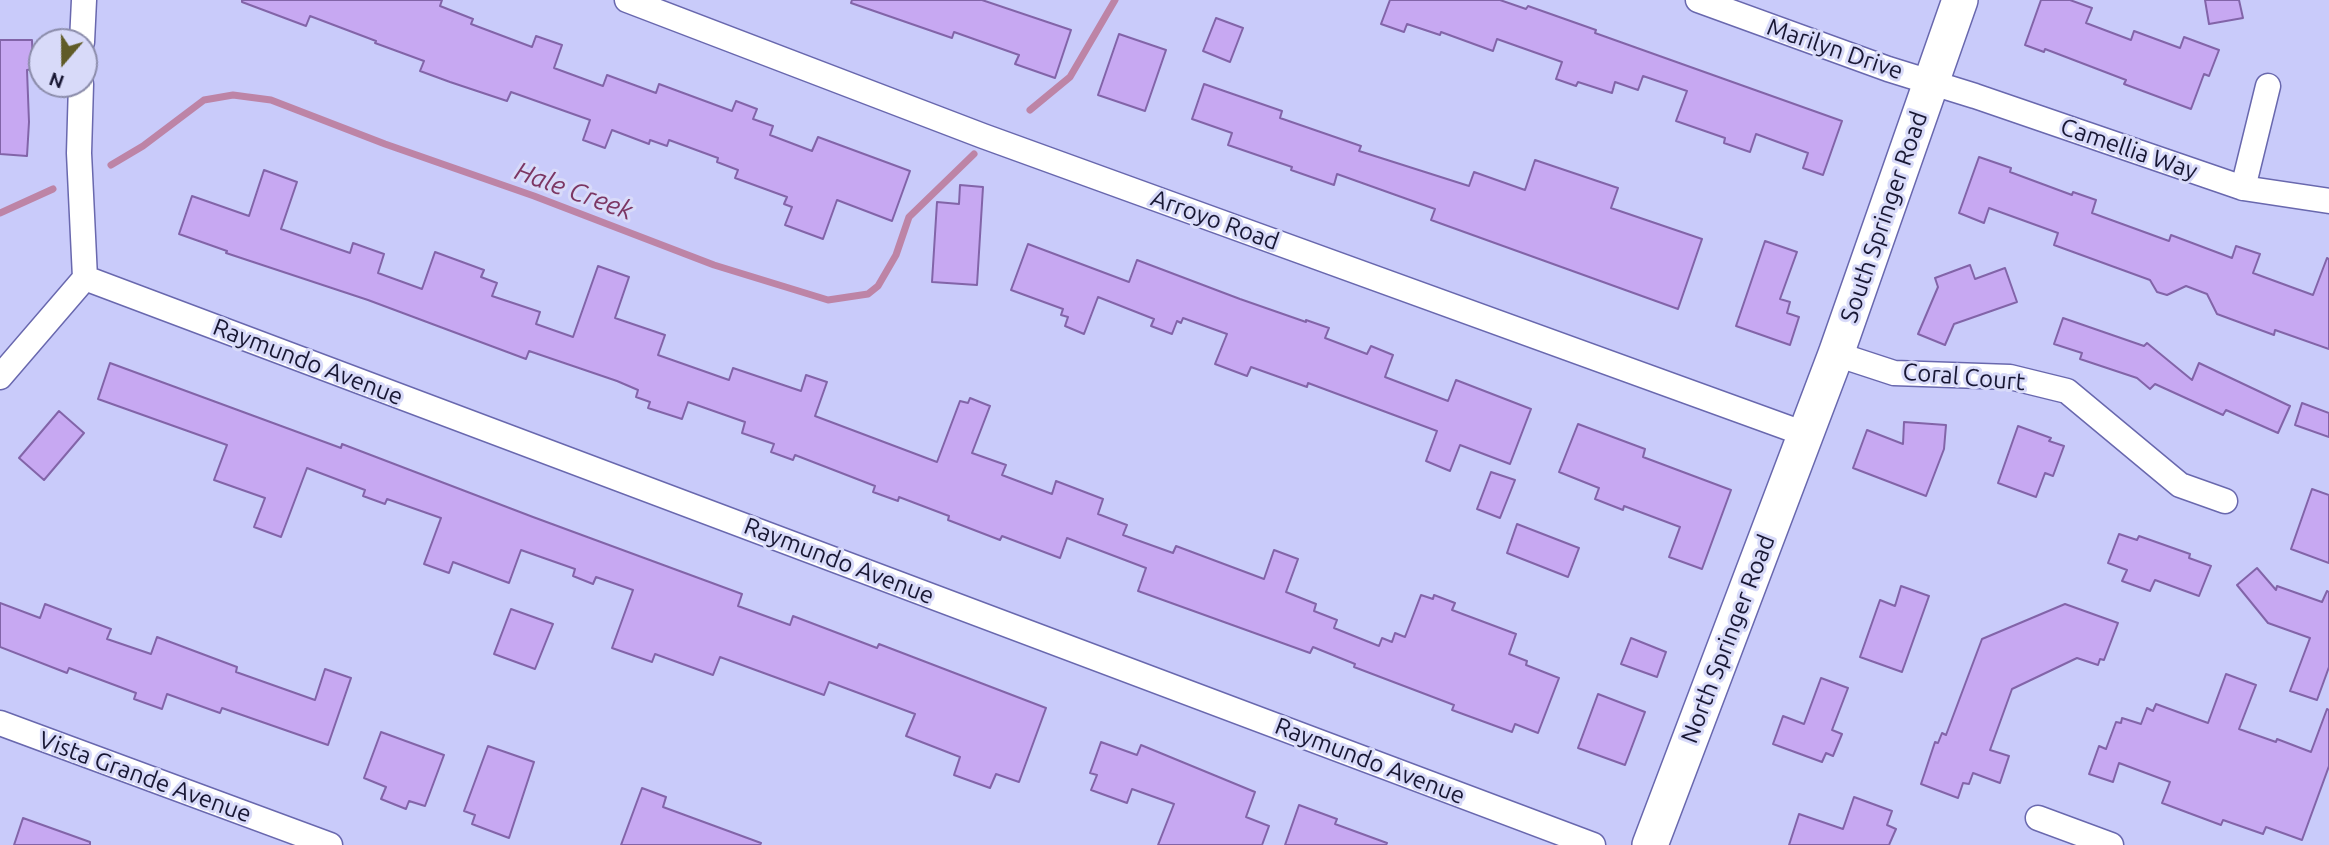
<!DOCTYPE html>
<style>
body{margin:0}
#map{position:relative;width:2329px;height:845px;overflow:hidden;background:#c9cbfa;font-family:Ubuntu,sans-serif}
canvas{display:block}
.north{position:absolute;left:28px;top:28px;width:70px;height:70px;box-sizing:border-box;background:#d8daf9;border:2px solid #8b8caa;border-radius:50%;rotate:200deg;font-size:19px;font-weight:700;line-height:28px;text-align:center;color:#181733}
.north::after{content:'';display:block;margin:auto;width:24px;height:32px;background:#605b27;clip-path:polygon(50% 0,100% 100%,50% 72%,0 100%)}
</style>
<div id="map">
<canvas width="2329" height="845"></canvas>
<div class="north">N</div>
</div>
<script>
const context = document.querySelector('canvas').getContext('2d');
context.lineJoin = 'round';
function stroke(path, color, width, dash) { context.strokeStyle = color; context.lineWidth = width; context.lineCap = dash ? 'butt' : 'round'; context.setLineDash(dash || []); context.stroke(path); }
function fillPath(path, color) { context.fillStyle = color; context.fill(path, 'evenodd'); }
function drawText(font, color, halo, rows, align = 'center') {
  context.font = font + ' Ubuntu,sans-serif'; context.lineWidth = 6; context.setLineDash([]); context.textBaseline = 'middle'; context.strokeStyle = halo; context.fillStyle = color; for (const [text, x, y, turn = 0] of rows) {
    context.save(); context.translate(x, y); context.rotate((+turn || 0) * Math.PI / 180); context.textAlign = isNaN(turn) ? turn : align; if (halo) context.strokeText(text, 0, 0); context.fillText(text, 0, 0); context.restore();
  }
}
const stream = new Path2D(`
 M1030,110L1070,77L1115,0
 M111,165L143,146L204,100L233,95L271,100L385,144L534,196L714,265L828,300L868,294L878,286L896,255L909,217L974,154
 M0,213L53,189`);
const building = new Path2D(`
 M242,0H442L440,6L473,19L471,24L532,47L536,36L562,45L554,68L603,86L607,75L656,93L659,84L732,111L736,101L757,109L753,119L773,126L770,135L812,151L818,137L910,171L892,221L837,200L823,239L785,225L792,207L784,204L787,197L735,178L738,170L717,162L718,158L669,140L667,146L650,140L649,144L612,130L605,148L583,140L590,120L511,92L507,101L450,82L420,71L424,61L375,43L376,41L310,16L306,26L242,2Z
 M852,0H982L1071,30L1055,78L1015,64L1019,55L954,32L952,38L851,3Z
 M1390,0H1500L1526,9L1528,6L1596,30L1595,33L1842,121L1823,175L1803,168L1808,153L1756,134L1750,152L1724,143L1725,138L1676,121L1687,91L1643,76L1638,90L1615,82L1612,93L1578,82L1576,86L1556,79L1562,62L1497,39L1493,51L1441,32L1440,35L1407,24L1404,32L1381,24Z
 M2041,0H2070L2092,8L2086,23L2131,40L2134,31L2180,48L2184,37L2219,50L2209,76L2204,74L2191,109L2124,84L2126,80L2045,49L2044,52L2025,45Z
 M2205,0H2239L2243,18L2209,24Z
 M1216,18L1243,28L1230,62L1203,51Z
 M1119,34L1166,50L1145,111L1098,95Z
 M0,40H32L33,69L27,70L29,122L27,156L0,154Z
 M1204,84L1282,111L1280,118L1361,146L1359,151L1469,186L1474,172L1525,190L1535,160L1618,188L1611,208L1702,239L1678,309L1431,220L1435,209L1337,174L1334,185L1291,170L1292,167L1228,145L1232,133L1192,119Z
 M1979,157L2011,168L2010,172L2072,195L2073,192L2096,200L2092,213L2169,241L2171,235L2232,258L2236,246L2260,254L2253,273L2313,295L2327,258L2329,259V349L2275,330L2274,335L2217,314L2207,294L2186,286L2167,295L2157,292L2150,280L2054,245L2058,233L1989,208L1984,223L1959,213Z
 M264,170L297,182L281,229L350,253L353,243L384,254L378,273L422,289L435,252L484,270L481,277L497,283L492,296L540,312L536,324L573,337L598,266L629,277L615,318L665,335L658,355L729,380L733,368L801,391L806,375L827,382L815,416L937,462L960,401L968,403L970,398L990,406L972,453L1006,465L1002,475L1052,494L1056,481L1103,499L1098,514L1127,525L1123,535L1173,553L1176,546L1264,579L1274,550L1298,559L1286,592L1316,604L1314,611L1337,620L1334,628L1379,646L1382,638L1392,642L1395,633L1405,637L1421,595L1433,599L1434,595L1455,603L1452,610L1516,634L1509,654L1527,661L1526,665L1559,678L1538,733L1515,724L1512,732L1452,710L1454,705L1354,667L1355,664L1313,647L1310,653L1138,591L1146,568L1067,538L1060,558L1002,536L1000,540L948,520L949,516L899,497L898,501L873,492L875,486L795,455L793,460L771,452L774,444L742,433L745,422L688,402L682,419L648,408L650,402L636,397L638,390L617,381L529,351L526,359L368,300L226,253L227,251L179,234L192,196L249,216Z
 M960,185L983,187L977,285L932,282L937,202L959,204Z
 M1765,241L1797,252L1780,299L1790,302L1787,313L1799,317L1790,345L1736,326Z
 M1028,244L1129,282L1137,260L1240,299L1306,322V320L1329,328L1325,338L1367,354L1371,346L1393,355L1385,377L1448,401L1456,380L1531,409L1510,464L1460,445L1450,471L1426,461L1437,431L1308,383L1307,387L1251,367L1247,376L1215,364L1227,334L1183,318L1181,323L1177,321L1172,334L1151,326L1154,319L1098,297L1084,334L1065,326L1068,317L1061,315L1063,309L1011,290Z
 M1970,265L1975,279L2005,268L2017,302L1954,324L1945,345L1918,334L1938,287L1935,278Z
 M2063,318L2144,346L2147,343L2192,380L2199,363L2290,406L2278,433L2226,410L2223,415L2155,384L2150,389L2137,378L2080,359L2082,353L2054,344Z
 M110,363L341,448L342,444L533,517L742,594L738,606L790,625L793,616L877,648L879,644L1046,708L1019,782L996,774L990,788L954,775L960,757L906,736L915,714L829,682L824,695L720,657L713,675L655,654L652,662L612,648L633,590L596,577L593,584L573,576L575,569L521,550L509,583L453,562L449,573L424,564L441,518L387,499L385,504L363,496L365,490L307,468L281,537L254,527L265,498L214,480L227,445L98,399Z
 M2302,403L2329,413V437L2295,425Z
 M59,411L84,433L44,480L19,458Z
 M1904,422L1946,425L1944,449L1926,496L1853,468L1867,430L1903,444Z
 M1578,424L1645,449L1643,457L1731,490L1702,569L1669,557L1680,527L1624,506L1623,510L1595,499L1599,488L1559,472Z
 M2018,426L2051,438L2049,441L2064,446L2053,476L2045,473L2036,497L1998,483Z
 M1491,472L1515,480L1500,518L1477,509Z
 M2312,489L2329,495V563L2291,549Z
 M1517,524L1579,548L1568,577L1507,553Z
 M2119,534L2137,540L2139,536L2190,554L2189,558L2211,566L2199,596L2155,580L2150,591L2122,581L2127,570L2108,563Z
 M2257,568L2276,590L2277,586L2322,602L2327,591L2329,592V667L2317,700L2290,691L2310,638L2268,623L2237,585Z
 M1901,586L1929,596L1902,672L1860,657L1880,600L1895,606Z
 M0,603L40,618L45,604L111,629L107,639L151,654L157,637L237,667L236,672L315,700L325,669L351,678L328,745L222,708L220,713L167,694L162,709L134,699L136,693L69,668L67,673L0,647Z
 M2065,604L2118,623L2104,660L2100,659L2098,665L2077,658L2012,689L1990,750L2009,756L2000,783L1973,773L1969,784L1963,783L1958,798L1921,784L1935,742L1938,743L1942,733L1946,735L1982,639Z
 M511,609L553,624L535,669L494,654Z
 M1631,638L1666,652L1657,677L1621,664Z
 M2226,674L2256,685L2239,729L2276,742L2277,739L2311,752L2327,709L2329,710V766L2302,840L2266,827L2263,834L2223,820L2221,825L2162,803L2170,782L2119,763L2113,782L2089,774L2099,746L2106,749L2116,722L2121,723L2122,718L2141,724L2147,708L2153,711L2156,704L2208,723Z
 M1821,678L1848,688L1832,730L1842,734L1833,756L1826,753L1822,762L1773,744L1783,716L1804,724Z
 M1598,694L1645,712L1625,765L1578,748Z
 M381,732L444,755L425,806L409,801L406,809L381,799L386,787L364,778Z
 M1101,742L1137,755L1141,745L1255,792L1246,817L1269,826L1262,845H1158L1174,804L1132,789L1127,803L1091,790L1097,775L1090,773Z
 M488,746L534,762L509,838L472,824L475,815L464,811Z
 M642,788L666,797L663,807L761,843L760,845H621Z
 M1854,797L1892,811L1887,825L1896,829L1889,845H1789L1799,814L1843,829Z
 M1299,805L1337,819L1335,824L1387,843L1386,845H1285Z
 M23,818L90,842V845H14Z`);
const street = new Path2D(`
 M627,0L983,136L1805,434
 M1698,0L1888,69L1975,96L2243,188L2329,201
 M82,42L84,0
 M2243,188L2268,86
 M85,278L1593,845
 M1836,354L1894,373L2010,377L2067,391L2180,485L2225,501
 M0,377L85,278L79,153L81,84
 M0,723L330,845
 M2038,818L2111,845`);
const secondary = new Path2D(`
 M1650,845L1836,354L1960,0`);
const streetNames = [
 ["Marilyn Drive",1835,49,19],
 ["Camellia Way",2129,149,19],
 ["South Springer Road",1884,217,-71],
 ["Arroyo Road",1215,220,20],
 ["Raymundo Avenue",308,362,21],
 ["Coral Court",1964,377,5],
 ["Raymundo Avenue",839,561,21],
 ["North Springer Road",1728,639,-69],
 ["Raymundo Avenue",1370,761,21],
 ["Vista Grande Avenue",145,777,20]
];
const waterNames = [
 ["Hale Creek",574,191,20]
];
stroke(stream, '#bd84a6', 7);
fillPath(building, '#c7a8f2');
stroke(building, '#8264a8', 2);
stroke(street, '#6968ae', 27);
stroke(secondary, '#6968ae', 38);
stroke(street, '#fff', 24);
stroke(secondary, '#fff', 35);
drawText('24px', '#181733', '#d8daf9', streetNames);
drawText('italic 26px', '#7c3663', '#d8daf9', waterNames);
</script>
